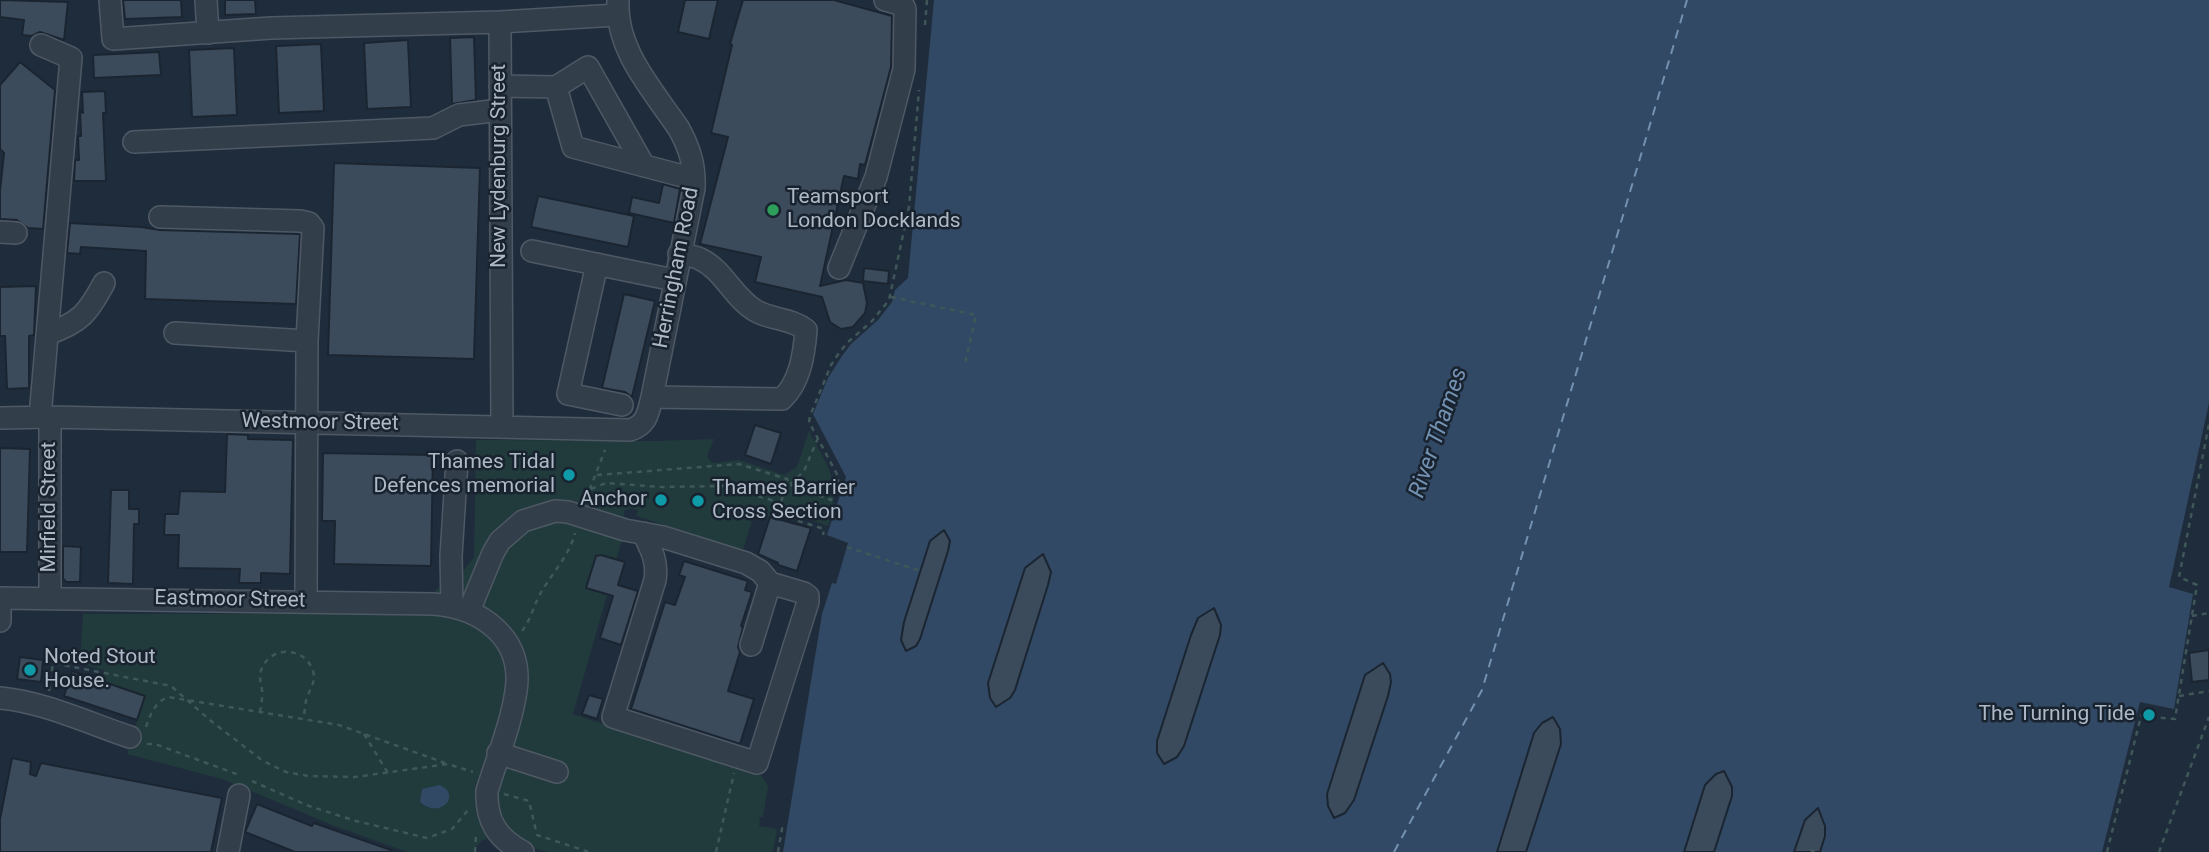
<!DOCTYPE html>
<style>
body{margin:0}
canvas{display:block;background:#1f2c3b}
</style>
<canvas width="2209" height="852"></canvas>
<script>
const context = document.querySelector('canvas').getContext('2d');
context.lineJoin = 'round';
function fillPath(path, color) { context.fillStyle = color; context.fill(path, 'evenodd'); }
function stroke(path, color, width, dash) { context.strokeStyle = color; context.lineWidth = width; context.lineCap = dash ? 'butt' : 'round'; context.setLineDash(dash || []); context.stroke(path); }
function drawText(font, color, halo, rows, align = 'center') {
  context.font = font + ' Roboto,sans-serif'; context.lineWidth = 5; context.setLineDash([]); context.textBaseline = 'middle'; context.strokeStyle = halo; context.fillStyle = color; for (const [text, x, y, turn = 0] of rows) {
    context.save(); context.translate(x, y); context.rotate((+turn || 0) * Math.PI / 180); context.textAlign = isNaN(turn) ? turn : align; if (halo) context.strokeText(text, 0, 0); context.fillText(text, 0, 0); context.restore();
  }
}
const green = new Path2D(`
 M809,431C829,469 842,482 828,526L783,511L769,519L754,514L743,550L636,516L638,511L632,508L624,511V519L628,521L616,560L601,555L595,557L587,584L589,589L607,595L573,714L762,776L768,786L763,817H760L759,826L777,829L773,852H548L526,846L508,831L481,841L473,852H407L332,825L222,779L127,754L145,696L102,681L104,670L80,664L83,614H432L435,590L457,579L474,557L476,440L657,441L714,439L707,456L712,463L739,460L784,475L797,467Z`);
const water = new Path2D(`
 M934,0H2209V403L2169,587L2193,594L2174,709L2140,702L2102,852H783L822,614L832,583L836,584L848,543L827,535L846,477L813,414L828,378L842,356L851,344L878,320L892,302L895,290L908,278Z
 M439,785C448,788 451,794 448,802C440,811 429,810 420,802L422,789Z`);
const ferry = new Path2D(`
 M1394,852L1482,690L1687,0`);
const building = new Path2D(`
 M0,0L68,2L64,40L40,32L32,36L22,35L24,20L0,17Z
 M123,0H181L182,17L125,19Z
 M225,0H255L256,14L225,15Z
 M685,0H718L709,39L678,32Z
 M743,0H834L892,16L891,67L865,165L860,164L858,179L844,176L820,286L846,280L863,283L867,303L865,313L853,327L841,329L830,322L822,297L755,282L761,257L700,244L728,137L711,133L732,45L730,44Z
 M474,37L476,100L452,104L450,38Z
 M408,40L411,107L367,109L364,43Z
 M321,44L324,111L279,113L276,46Z
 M234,48L237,115L192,117L189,50Z
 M159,52L161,75L94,78L93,55Z
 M20,62L55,90L43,229L28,228L17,220L0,219V191L4,153L0,149V85Z
 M105,91L106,113H103L106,181H74L75,160H79L78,136H81L80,110L83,113L82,92Z
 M334,163L480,168L474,359L328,355Z
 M663,184L680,189L674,223L629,213L632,197L659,203Z
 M538,196L634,216L628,247L531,227Z
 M70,223L141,227L160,230L300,234L296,304L145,299L146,251L81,247L80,254L67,253Z
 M864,268L889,271L888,284L863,281Z
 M36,286L34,335L29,336V388L7,389L5,336H0V287Z
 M624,294L655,301L632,397L625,392L602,388Z
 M755,425L781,433L771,464L745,455Z
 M227,434L248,435V439L293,440L290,574L261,573V583H239L240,569L178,568L179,535H164L165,514H178L180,491L225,492Z
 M0,448L30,449L27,552H0Z
 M323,453L433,455L431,566L334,564L335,521H322Z
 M111,490H129V509H139V524H134L133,584L108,583Z
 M770,517L811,528L797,571L778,565V563L758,554Z
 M944,530L950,541L948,551L920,639L916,646L906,651L901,640L904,622L930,541Z
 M63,546L81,547L80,582H66L63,578Z
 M1043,554L1051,572L1048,585L1015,690L1010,698L996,707L990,698L988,683L1025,568Z
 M601,555L625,562L618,585L638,591L621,645L600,638L613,596L586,588L596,556Z
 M684,561L748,581L745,590L752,592L741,626L743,627L738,647L740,652L728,691L754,699L740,744L631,709L665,602L675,605L685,577L679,575Z
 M1214,608L1221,625L1220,635L1184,746L1177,757L1164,764L1157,753V741L1191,635L1198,618Z
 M2209,650V680L2192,682L2189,653Z
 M20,657L43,660L41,682L17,679Z
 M1383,663L1390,674L1391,682L1388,696L1354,800L1345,813L1334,818L1328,806L1327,794L1365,675Z
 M72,671L145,696L137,720L64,696Z
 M589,695L603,699L597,719L582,714Z
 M1553,717L1560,729L1561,744L1526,852H1497L1534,733L1542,723Z
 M12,758L31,762L30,774L36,776L41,763L222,798L211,852H0V819Z
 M1724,771L1732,787V796L1714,852H1684L1705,785L1716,774Z
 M257,804L312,826L314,823L391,850V852H295L245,832Z
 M1818,808L1825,826V836L1820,852H1794L1805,820Z`);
const path = new Path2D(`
 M925,25L927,0
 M891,297L976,315L965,364
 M818,438L804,471L785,490L777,514L824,529L823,535
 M597,475L739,464L787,479L790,485L831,500L839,478L809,422L810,416L831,365L839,353L848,342L872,321L889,300L909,207L919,90
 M591,489L606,483L661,487L724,486L781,503
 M586,499L605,450
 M847,547L920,571
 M2192,616L2209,613
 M522,631C530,621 533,608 539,596C550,575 569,557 575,533
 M49,691L53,663L171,686L211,721L263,761L286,772L308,776L355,777L448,764L473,772
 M2179,696L2209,691
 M260,712C261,705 263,696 262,690C261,682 258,676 262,668C271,646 305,646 313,671C316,681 311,687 307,697C305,703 305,712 303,719
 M146,727C150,715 155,702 168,697L339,725L445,763
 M364,734L388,773
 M147,744H155L239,775
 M252,781L309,806L356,821L427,838L452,829L469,809
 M504,794L529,801L537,835L589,852
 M1810,850L1817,852
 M475,852L476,836
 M716,852L734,773
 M778,852L783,823
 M2107,852L2141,716L2175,719L2197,585L2179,577L2209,424
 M2159,852L2209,717`);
const minor = new Path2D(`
 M110,0L113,39L271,28L500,22L617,15
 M206,0L208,33
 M500,22L502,427
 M500,86L556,87L573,147L694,179
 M556,87L588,67L644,166
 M134,142L433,128L459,115L500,110
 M160,217L300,221L309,223L313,228L307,341L306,602
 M0,232L16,233
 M532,251L674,280
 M597,264L568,394L622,405
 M839,268L876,177L904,69L905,9L903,5L885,0
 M175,333L307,341
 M47,334C80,323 88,313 104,283
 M652,397L782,399C800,382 804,355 806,330C791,318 772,320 756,311C733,298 724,270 700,259C694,256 686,255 679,254
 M40,417L71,58L41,45
 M0,418L50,417L630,430C647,425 648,413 652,397L694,188C695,166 690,149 679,129C653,90 615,50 618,0
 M643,533C651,549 658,561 655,580L613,717L757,763L808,602V596L804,593L770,583
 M50,597V417
 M0,598L434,604C482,608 524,638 516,691C511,725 497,758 487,791C486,821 497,838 523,852
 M452,606L451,556L457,461
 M469,611L493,553L500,541L523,521L555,511L568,512L625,530L663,537L746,563L760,571L770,583L751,645
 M0,621V598
 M0,698C44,702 88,723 130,737
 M498,753L557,772
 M228,852L239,795`);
const markers = [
 [773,210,7,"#2e9e5b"],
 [569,475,7,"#0f9aa8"],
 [661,500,7,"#0f9aa8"],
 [698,501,7,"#0f9aa8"],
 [30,670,7,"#0f9aa8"],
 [2149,715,7,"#0f9aa8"]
];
const streetNames = [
 ["New Lydenburg Street",500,166,-90],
 ["Herringham Road",677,268,-79],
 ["Westmoor Street",320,423,1],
 ["Mirfield Street",50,507,-90],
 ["Eastmoor Street",230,600,1]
];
const poiNames = [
 ["Teamsport",787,198],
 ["London Docklands",787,222],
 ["Thames Tidal",555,463,"right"],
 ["Defences memorial",555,487,"right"],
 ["Thames Barrier",712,489],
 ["Cross Section",712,513],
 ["Anchor",647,500,"right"],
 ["Noted Stout",44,658],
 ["House.",44,682],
 ["The Turning Tide",2135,715,"right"]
];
const waterNames = [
 ["River Thames",1439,433,-71]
];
fillPath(green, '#213a3c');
fillPath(water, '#314964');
stroke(ferry, '#7391b2', 2, [9, 7]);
fillPath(building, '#3b4b5b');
stroke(building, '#1b2531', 2);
stroke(minor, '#4e5965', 24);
stroke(path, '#3f5759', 2.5, [5, 5]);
stroke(minor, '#333e4b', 21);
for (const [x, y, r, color] of markers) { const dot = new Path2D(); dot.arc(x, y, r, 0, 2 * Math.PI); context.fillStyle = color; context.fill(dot); stroke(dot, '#19232f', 2.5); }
drawText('21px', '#aeb9c7', '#19232f', streetNames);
drawText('21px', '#aeb9c7', '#19232f', poiNames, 'left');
drawText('italic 23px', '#7391b2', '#19232f', waterNames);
</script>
